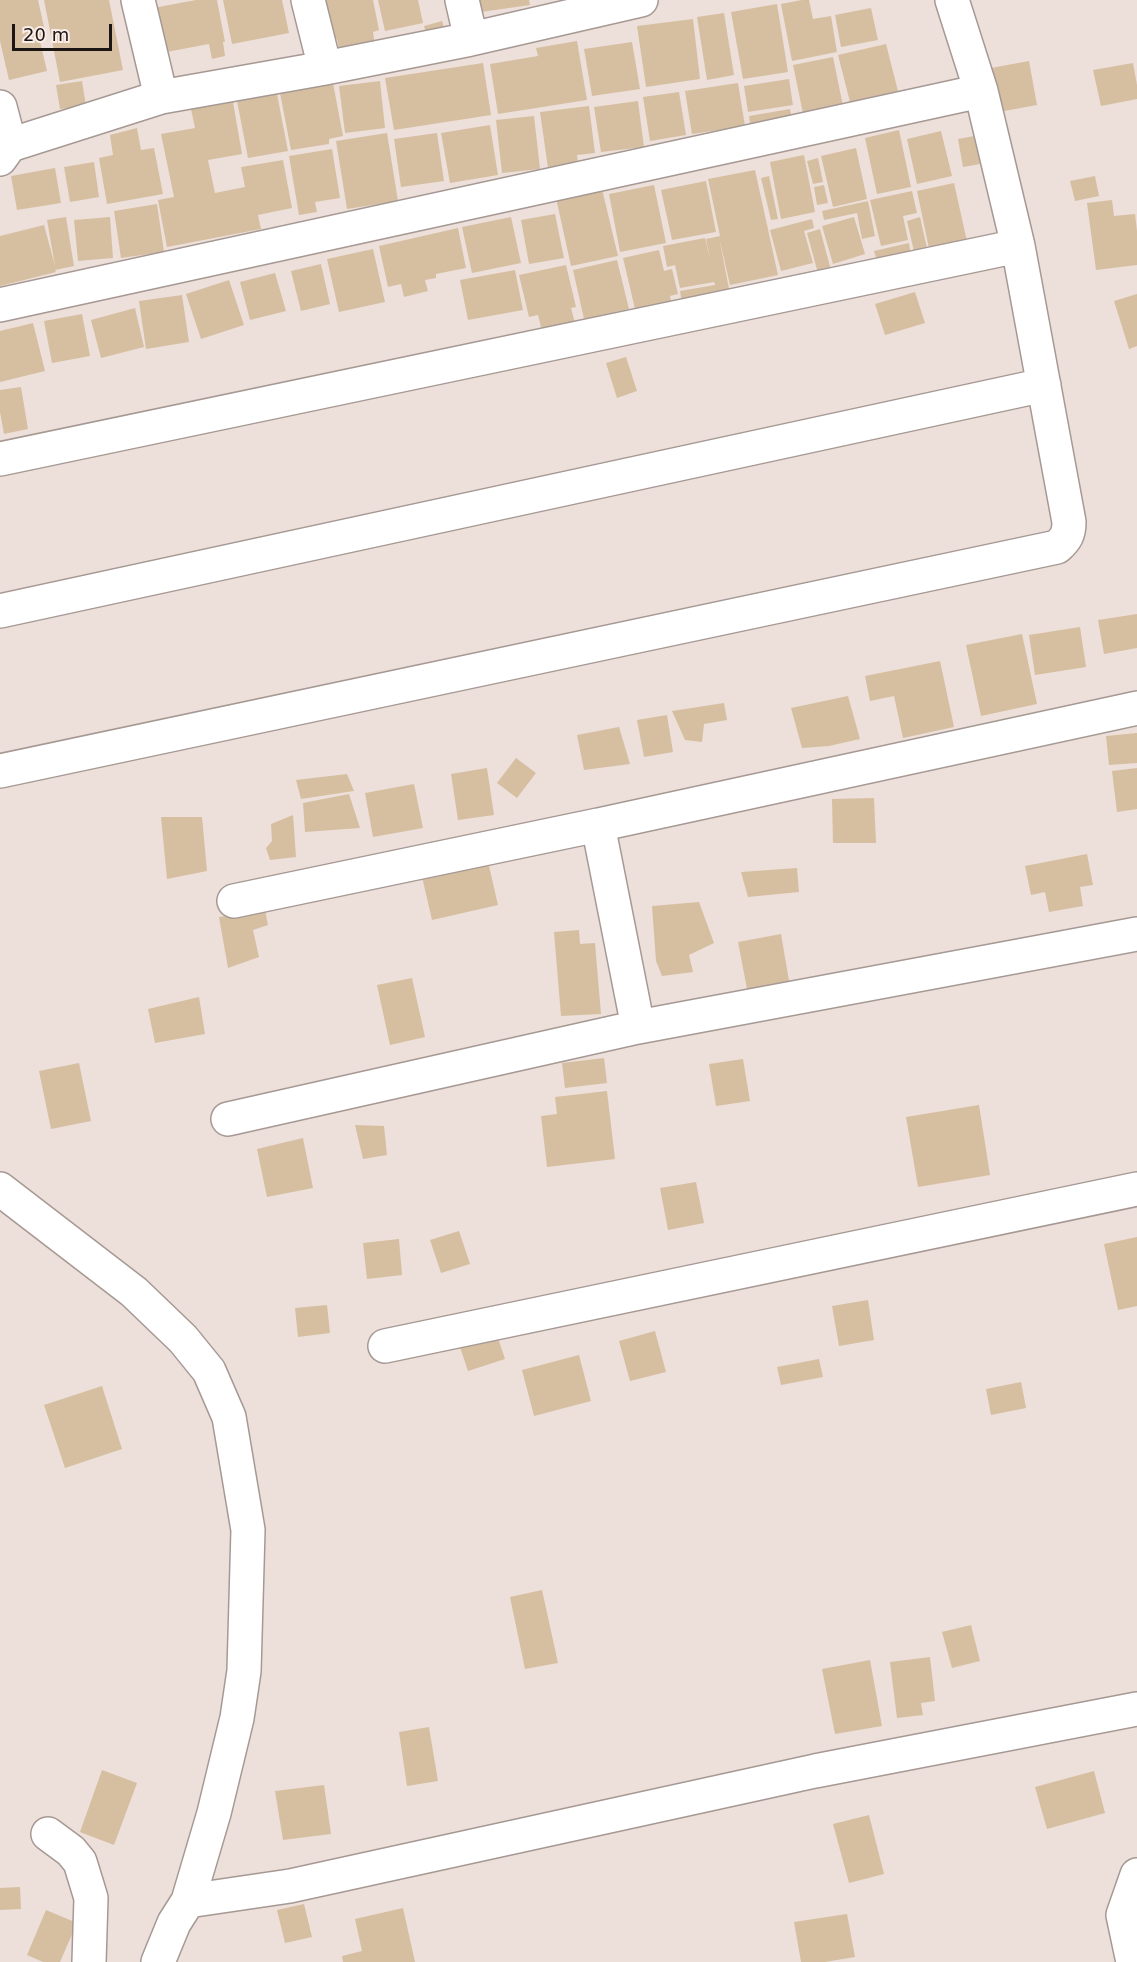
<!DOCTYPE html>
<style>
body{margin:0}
#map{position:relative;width:1137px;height:1962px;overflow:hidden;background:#eddfda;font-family:"DejaVu Sans",sans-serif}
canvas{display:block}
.scale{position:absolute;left:12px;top:24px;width:100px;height:27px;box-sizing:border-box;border:3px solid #1b1614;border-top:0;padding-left:8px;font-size:18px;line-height:21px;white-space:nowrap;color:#1b1614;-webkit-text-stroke:4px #faece7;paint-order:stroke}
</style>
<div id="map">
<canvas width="1137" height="1962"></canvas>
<div class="scale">20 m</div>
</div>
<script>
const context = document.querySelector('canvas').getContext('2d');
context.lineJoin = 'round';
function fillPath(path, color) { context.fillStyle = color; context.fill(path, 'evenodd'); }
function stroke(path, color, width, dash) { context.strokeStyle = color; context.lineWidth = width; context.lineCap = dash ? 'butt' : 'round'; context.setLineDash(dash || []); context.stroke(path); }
const building = new Path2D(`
 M0,0H38L46,36L39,37L47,71L9,80L0,41Z
 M44,0H109L123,70L60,82Z
 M196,0H217L225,42H223L225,56L212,59L209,44L161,53L153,8Z
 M223,0H282L289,33L232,44Z
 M325,0H373L379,30L373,32L375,45L340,53L337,39H332Z
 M378,0H418L423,23L385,31Z
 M472,0H529L530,5L474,13Z
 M802,0H809L813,19L831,16L837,52L792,61L781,4Z
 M777,4L788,72L743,79L731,12Z
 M871,8L878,40L841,47L835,15Z
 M724,13L734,75L707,80L697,17Z
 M693,19L700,79L646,87L637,26Z
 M442,21L446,34L428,39L424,26Z
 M577,41L587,100L498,114L490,64L538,56L536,48Z
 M632,42L640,89L592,96L584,49Z
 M886,44L898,91L850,102L838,55Z
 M833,57L843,106L805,123L793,65Z
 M1029,61L1037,105L999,112L991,68Z
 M483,63L491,115L394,130L385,78Z
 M1133,63L1137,85V99L1101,106L1093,70Z
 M789,79L793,105L748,112L744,86Z
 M82,81L86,106L60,109L56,85Z
 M380,81L385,128L345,133L339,86Z
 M333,83L343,136L329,139V144L291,150L280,93Z
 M738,83L745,126L692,134L685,91Z
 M679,92L686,135L650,141L643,97Z
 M277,94L288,151L248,158L237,101Z
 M638,101L644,147L601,152L594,107Z
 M233,102L242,154L208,160L215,193L245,187L241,167L283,160L292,208L258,215L261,229L167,247L158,200L174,197L161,134L195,128L191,109Z
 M589,106L595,153L577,155L579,171L549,175L540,112Z
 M790,109L794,129L752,136L749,116Z
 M534,116L540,169L502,173L496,120Z
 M490,125L498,175L450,183L441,133Z
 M137,128L141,150L154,148L163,194L107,204L99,158L113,155L110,135Z
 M899,130L911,187L877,194L865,138Z
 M941,131L952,176L917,184L907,139Z
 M387,133L398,201L347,209L336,141Z
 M437,133L444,181L401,187L394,139Z
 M974,136L980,164L963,167L958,139Z
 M856,148L867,199L833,207L821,156Z
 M332,149L340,198L315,202L317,212L299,215L289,156Z
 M804,155L815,212L781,219L770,162Z
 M818,158L823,182L813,184L807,161Z
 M94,162L99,197L70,202L64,167Z
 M55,168L61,203L17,210L11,176Z
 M755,170L778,275L730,285L719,237L731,299L683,308L680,291L715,285L714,282L680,288L675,265L667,267L663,246L705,238L710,259L706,239L720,236L708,179Z
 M769,176L778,219L771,220L761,178Z
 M1095,176L1099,196L1075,201L1070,181Z
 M706,181L716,232L672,240L661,190Z
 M954,183L968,246L930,253L917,191Z
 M654,185L666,243L620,252L609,194Z
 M824,185L828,203L817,205L814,187Z
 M602,189L618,256L571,266L556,198Z
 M912,191L917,213L903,216L908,240L881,246L870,200Z
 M1112,200L1114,216L1135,214L1137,231V265L1096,270L1087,203Z
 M868,201L875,236L862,239L857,213L824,220L822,211Z
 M157,204L164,252L121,258L114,211Z
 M555,214L564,258L529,264L521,220Z
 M66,217L74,266L55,270L56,272L0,286V236L44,225L55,266L47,220Z
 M110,217L113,258L78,261L74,220Z
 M511,217L521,263L472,273L462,227Z
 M854,217L865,254L833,264L822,226Z
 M920,217L929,257L916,260L907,221Z
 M812,219L814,228L804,231L813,263L781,271L770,230Z
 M458,228L466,268L436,274V278L425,280L428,291L404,297L401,284L388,287L379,246Z
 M820,229L832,274L819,277L807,233Z
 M909,243L911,257L878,264L874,251Z
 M373,249L385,302L339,312L327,259Z
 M659,250L664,271L672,269L678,294L670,296L671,301L635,309L623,258Z
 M617,260L629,309L584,319L573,270Z
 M321,264L330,304L301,311L291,271Z
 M566,265L576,307L571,308L575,323L542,331L538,315L529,317L519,275Z
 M515,270L523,310L468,320L460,280Z
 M275,273L286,311L250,320L240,282Z
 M229,280L244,325L201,339L186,294Z
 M915,292L925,323L885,335L875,304Z
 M1137,294V346L1129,349L1114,301Z
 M182,295L189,342L146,349L139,301Z
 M135,308L144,347L101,358L91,320Z
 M82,314L90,356L52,363L44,321Z
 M33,323L45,371L0,382V331Z
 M626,357L637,391L617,398L606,363Z
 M21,387L28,429L4,434L0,412V390Z
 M1137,614V648L1104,654L1098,620Z
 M1080,627L1086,667L1035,675L1029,635Z
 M1022,634L1037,704L981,716L966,645Z
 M940,661L954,727L903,738L894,696L870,701L865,676Z
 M848,696L860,739L829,746L802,748L791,708Z
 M724,703L727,720L704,724L702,742L685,740L672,711Z
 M667,715L673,752L644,757L637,720Z
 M619,727L630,764L584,770L577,735Z
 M1137,733V763L1109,765L1106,736Z
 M516,758L536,773L517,798L497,783Z
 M487,768L494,815L458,820L451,774Z
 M1137,768V809L1117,812L1112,771Z
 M347,774L354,791L301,799L296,780Z
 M414,784L423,828L373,837L365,793Z
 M349,794L360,828L305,832L303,803Z
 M874,798L876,843H833L832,799Z
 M293,815L296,857L270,860L266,848L272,841L271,824Z
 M161,817H202L207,871L167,879Z
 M486,853L498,905L432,920L420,868Z
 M1087,854L1093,885L1080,887L1083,906L1049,912L1045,892L1031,895L1025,866Z
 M797,868L799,892L748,897L741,872Z
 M699,902L714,943L689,955L693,972L662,976L656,961L652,906Z
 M265,910L268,925L253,930L259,957L228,968L219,917Z
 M579,930L580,944L595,943L601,1014L561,1016L554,932Z
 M781,934L789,981L747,989L738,942Z
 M412,978L425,1037L390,1045L377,985Z
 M199,997L205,1034L155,1043L148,1009Z
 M604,1058L607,1083L565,1088L562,1063Z
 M743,1059L750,1101L716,1106L709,1064Z
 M79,1063L91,1121L51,1129L39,1071Z
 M607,1091L615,1159L547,1167L541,1116L557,1114L555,1097Z
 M979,1105L990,1175L918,1187L906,1117Z
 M355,1125L384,1126L387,1155L363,1159Z
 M303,1138L313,1188L267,1197L257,1149Z
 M696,1182L704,1223L668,1230L660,1188Z
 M459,1231L470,1264L441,1273L430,1240Z
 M1137,1237V1306L1118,1310L1104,1244Z
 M399,1239L402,1275L367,1279L363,1243Z
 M868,1300L874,1340L839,1346L832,1306Z
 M327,1305L330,1333L298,1337L295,1308Z
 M655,1331L666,1372L630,1381L619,1341Z
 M496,1332L505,1359L468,1371L459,1344Z
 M579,1355L591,1401L534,1416L522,1370Z
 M819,1359L823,1377L781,1385L777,1367Z
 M1021,1382L1026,1408L991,1415L986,1389Z
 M102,1386L122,1449L65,1468L44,1405Z
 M542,1590L558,1663L525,1669L510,1597Z
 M971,1625L980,1661L952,1668L942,1632Z
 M930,1657L935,1701L921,1703L923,1715L897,1718L890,1662Z
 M870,1660L882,1726L835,1734L822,1669Z
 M429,1727L438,1781L407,1786L399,1732Z
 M102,1770L137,1783L114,1845L80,1832Z
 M1094,1771L1105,1813L1047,1829L1035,1787Z
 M324,1785L331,1834L283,1840L275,1791Z
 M869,1815L884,1874L849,1883L833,1824Z
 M20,1887L21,1909L0,1910V1888Z
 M304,1904L312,1937L285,1943L277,1910Z
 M403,1908L415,1962H343L342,1956L362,1951L355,1919Z
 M46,1910L77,1923L60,1962H43L27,1955Z
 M847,1914L855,1957L825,1962H801L794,1922Z`);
const minor = new Path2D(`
 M138,0L161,97
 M308,0L325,68
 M462,0L471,39
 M0,107L10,145
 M0,159L10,145L161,97L325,68L471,39L641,0
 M0,305L981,91
 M0,459L1018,246
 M0,611L1044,385
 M0,771L1057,547C1066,539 1069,534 1069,522L1018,246L981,91L952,0
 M234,901L598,825
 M638,1027L598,825L1137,708
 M228,1119L638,1027L1137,934
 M0,1189L134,1292L183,1339L209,1371L229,1417L248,1530L244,1671L237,1718L214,1813L188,1901L174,1923L158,1962
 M385,1346L1137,1189
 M48,1834L71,1851L80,1862L91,1898L89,1962
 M188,1901L290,1886L815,1771L1137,1709
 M1133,1962L1123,1915L1137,1875`);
fillPath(building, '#d6bfa0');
stroke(minor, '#a69994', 36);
stroke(minor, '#fff', 33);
</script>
